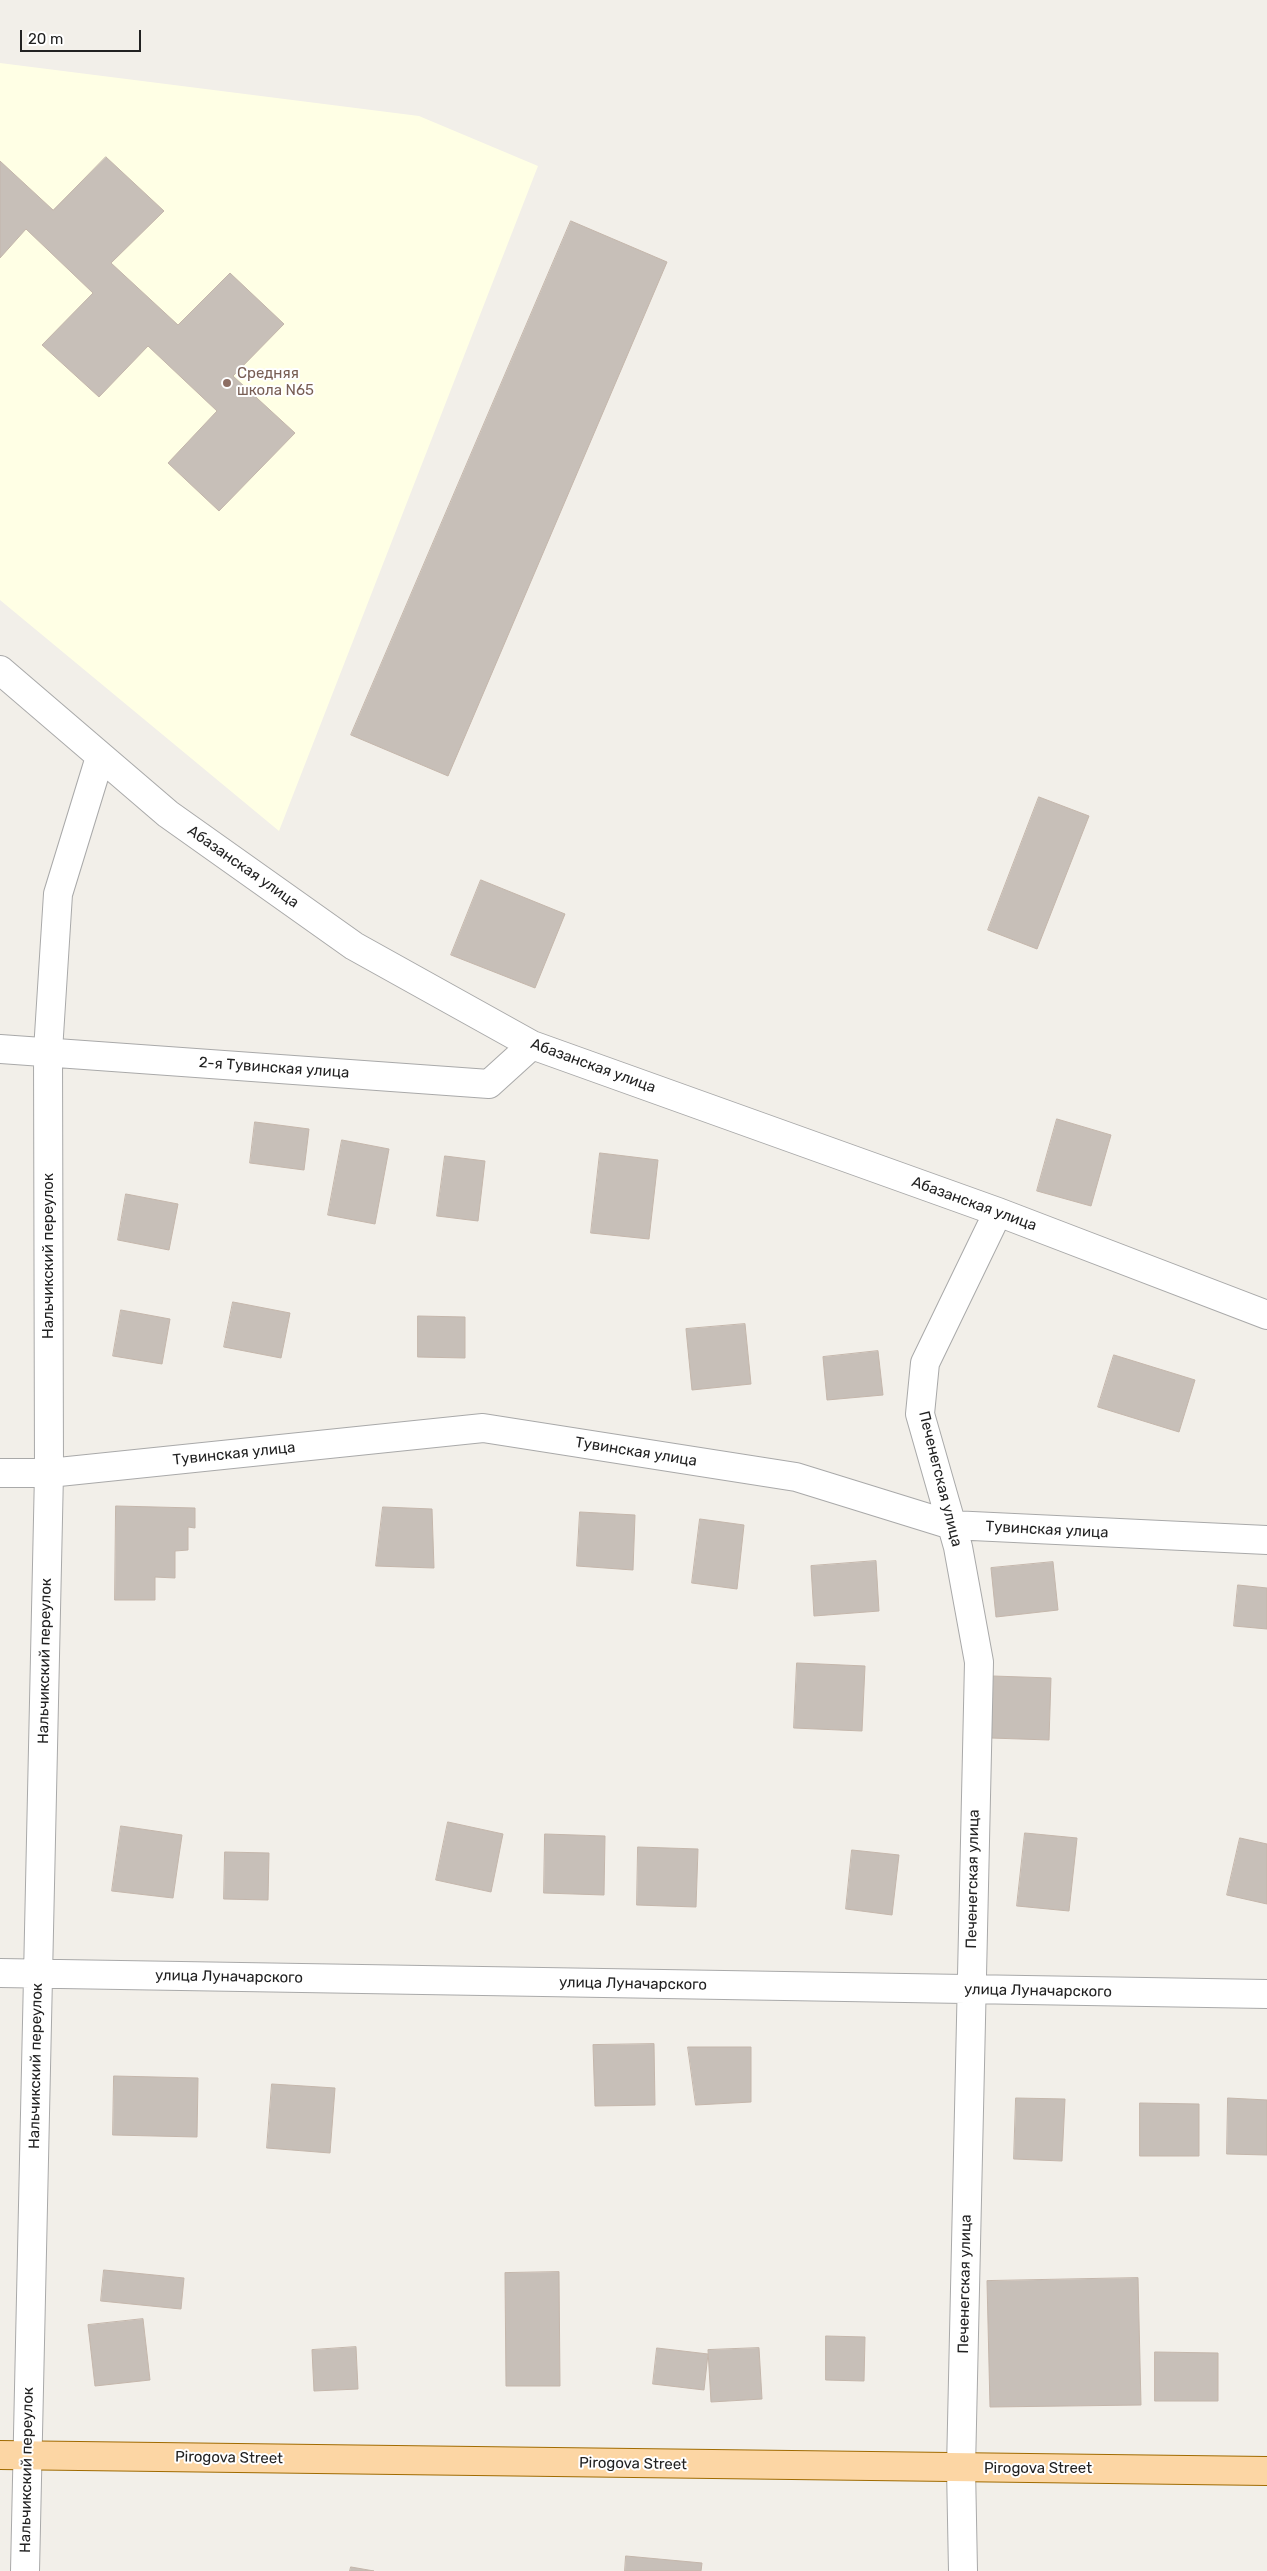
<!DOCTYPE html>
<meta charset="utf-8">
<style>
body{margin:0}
#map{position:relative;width:1267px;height:2571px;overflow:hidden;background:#f2efe9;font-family:Rubik,sans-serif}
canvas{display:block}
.scale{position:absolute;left:20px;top:30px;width:121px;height:22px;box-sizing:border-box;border:2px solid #222;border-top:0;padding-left:6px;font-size:15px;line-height:18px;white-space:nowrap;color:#222;-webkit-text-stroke:4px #fff;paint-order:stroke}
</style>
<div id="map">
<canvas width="1267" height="2571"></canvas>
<div class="scale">20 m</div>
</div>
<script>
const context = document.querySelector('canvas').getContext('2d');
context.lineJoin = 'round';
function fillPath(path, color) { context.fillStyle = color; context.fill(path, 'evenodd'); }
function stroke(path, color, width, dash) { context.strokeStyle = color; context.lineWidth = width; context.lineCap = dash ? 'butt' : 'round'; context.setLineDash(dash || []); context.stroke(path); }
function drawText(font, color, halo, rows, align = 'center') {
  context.font = font + ' Rubik,sans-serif'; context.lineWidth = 4; context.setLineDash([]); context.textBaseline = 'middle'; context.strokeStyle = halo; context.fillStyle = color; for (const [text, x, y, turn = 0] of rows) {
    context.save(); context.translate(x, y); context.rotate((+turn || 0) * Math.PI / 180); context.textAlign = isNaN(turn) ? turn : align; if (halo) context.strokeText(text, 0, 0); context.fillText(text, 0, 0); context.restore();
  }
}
const education = new Path2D(`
 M0,63L419,116L538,166L279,831L0,600Z`);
const building = new Path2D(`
 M106,157L164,211L111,263L178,325L230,273L284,324L233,376L295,433L219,511L168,463L217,411L148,346L99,397L42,345L93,293L26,229L0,258V161L53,210Z
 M571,221L667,262L448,776L351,735Z
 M1039,797L1089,816L1037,949L988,930Z
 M481,880L565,914L535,988L451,955Z
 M1057,1119L1111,1135L1091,1206L1037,1191Z
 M255,1122L309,1129L304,1170L250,1163Z
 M342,1140L389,1149L375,1224L328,1215Z
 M600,1153L658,1160L649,1239L591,1233Z
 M445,1156L485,1161L478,1221L437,1216Z
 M126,1194L178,1204L169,1250L118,1240Z
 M233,1302L290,1313L281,1358L224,1347Z
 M121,1310L170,1319L162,1364L113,1356Z
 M418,1316L465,1317V1358L418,1357Z
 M745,1324L751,1384L692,1390L686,1329Z
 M878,1351L883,1395L827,1400L823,1357Z
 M1114,1355L1195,1380L1179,1432L1098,1407Z
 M116,1506L195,1508V1528L188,1527V1550L175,1551V1578L155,1577V1600H115Z
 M383,1507L432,1509L434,1568L376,1566Z
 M580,1512L635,1515L633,1570L577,1566Z
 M700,1519L744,1525L737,1589L692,1583Z
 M876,1561L879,1611L814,1616L811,1566Z
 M1053,1562L1058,1610L996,1617L991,1568Z
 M1238,1585L1267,1588V1629L1234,1626Z
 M797,1663L865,1666L862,1731L794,1728Z
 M993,1676L1051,1678L1049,1740L991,1738Z
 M448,1822L503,1834L491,1892L436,1880Z
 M121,1826L182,1835L173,1898L112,1891Z
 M1025,1833L1077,1838L1069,1911L1017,1906Z
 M545,1834L605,1836L604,1895L544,1893Z
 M1240,1838L1267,1844V1904L1227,1895Z
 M638,1847L698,1849L696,1907L637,1905Z
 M852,1850L899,1855L892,1915L846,1909Z
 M225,1852L269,1853L268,1900L224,1899Z
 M654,2044L655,2105L595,2106L593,2045Z
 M688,2047H751V2102L696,2105Z
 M114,2076L198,2078L197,2137L113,2135Z
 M272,2084L335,2088L330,2153L267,2148Z
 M1016,2098L1065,2099L1062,2161L1014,2159Z
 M1228,2098L1267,2100V2155L1227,2154Z
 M1140,2103L1199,2104V2156H1140Z
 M104,2270L184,2278L181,2309L101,2301Z
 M559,2272L560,2386H506L505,2273Z
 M1138,2278L1141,2405L990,2407L987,2281Z
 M143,2319L150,2380L95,2386L88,2325Z
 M826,2336L865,2337L864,2381L826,2380Z
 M356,2347L358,2389L314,2391L312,2350Z
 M657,2348L708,2354L704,2390L653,2384Z
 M759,2348L762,2399L711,2402L708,2350Z
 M1155,2352L1218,2353V2401H1155Z
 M626,2556L702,2563L701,2571H625Z
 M351,2567L374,2571H350Z`);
const minor = new Path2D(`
 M0,670L168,814L354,946L532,1045L998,1212L1267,1315
 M0,1049L489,1084L532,1045
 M0,1473H49L483,1428L796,1477L951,1525L1267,1540
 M0,1973L1267,1994
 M25,2571L49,1473L48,1051L58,894L100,757
 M963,2571L961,2468L979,1662L958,1547L920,1414L925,1363L998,1212`);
const major = new Path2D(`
 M0,2455L1267,2471`);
const markers = [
 [227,383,5,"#8d6e63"]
];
const educationNames = [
 ["Средняя",237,374],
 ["школа N65",237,391]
];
const streetNames = [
 ["Абазанская улица",243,867,35],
 ["Абазанская улица",593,1066,20],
 ["2-я Тувинская улица",274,1068,4],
 ["Абазанская улица",974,1204,20],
 ["Нальчикский переулок",49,1256,-90],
 ["Тувинская улица",636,1452,9],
 ["Тувинская улица",234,1454,-6],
 ["Печенегская улица",940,1479,76],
 ["Тувинская улица",1047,1530,3],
 ["Нальчикский переулок",45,1661,-89],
 ["Печенегская улица",973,1879,-89],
 ["улица Луначарского",229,1977,1],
 ["улица Луначарского",633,1984,1],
 ["улица Луначарского",1038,1991,1],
 ["Нальчикский переулок",36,2066,-89],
 ["Печенегская улица",965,2284,-89],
 ["Pirogova Street",229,2458,1],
 ["Pirogova Street",633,2464,1],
 ["Pirogova Street",1038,2469],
 ["Нальчикский переулок",27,2470,-89]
];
fillPath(education, '#ffffe5');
fillPath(building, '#c7bfb8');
stroke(building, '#c4b6ab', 1);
stroke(minor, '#a9a9a9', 30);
stroke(major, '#a06b00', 30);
stroke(minor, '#fff', 28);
stroke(major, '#fcd6a4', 28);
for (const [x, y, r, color] of markers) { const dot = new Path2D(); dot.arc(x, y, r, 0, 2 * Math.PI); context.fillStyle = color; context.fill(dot); stroke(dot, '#fff', 2); }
drawText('15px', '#785e54', '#fff', educationNames, 'left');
drawText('15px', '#222', '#fff', streetNames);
</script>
